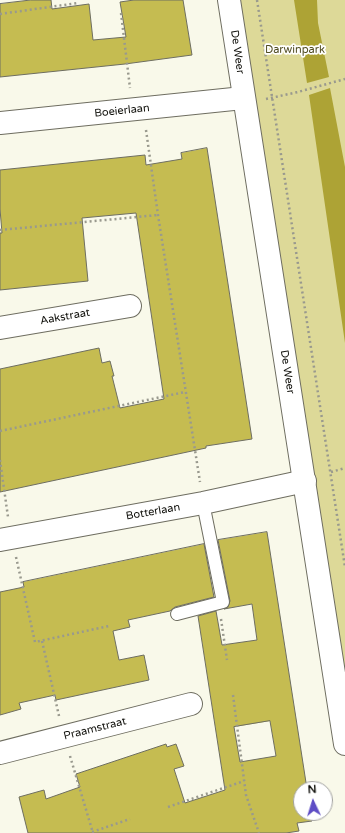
<!DOCTYPE html>
<style>
body{margin:0}
#map{position:relative;width:345px;height:833px;overflow:hidden;background:#f9f9ea;font-family:"Varela Round",sans-serif}
canvas{display:block}
.north{position:absolute;left:293px;top:781px;width:40px;height:40px;box-sizing:border-box;background:#fff;border:1px solid #a0a09e;border-radius:50%;rotate:356deg;font-size:11px;font-weight:700;line-height:16px;text-align:center;color:#11110c}
.north::after{content:'';display:block;margin:auto;width:14px;height:18px;background:#5e4dc5;clip-path:polygon(50% 0,100% 100%,50% 72%,0 100%)}
</style>
<div id="map">
<canvas width="345" height="833"></canvas>
<div class="north">N</div>
</div>
<script>
const context = document.querySelector('canvas').getContext('2d');
context.lineJoin = 'round';
function fillPath(path, color) { context.fillStyle = color; context.fill(path, 'evenodd'); }
function stroke(path, color, width, dash) { context.strokeStyle = color; context.lineWidth = width; context.lineCap = dash ? 'butt' : 'round'; context.setLineDash(dash || []); context.stroke(path); }
function drawText(font, color, halo, rows, align = 'center') {
  context.font = font + ' "Varela Round",sans-serif'; context.lineWidth = 3.5; context.setLineDash([]); context.textBaseline = 'middle'; context.strokeStyle = halo; context.fillStyle = color; for (const [text, x, y, turn = 0] of rows) {
    context.save(); context.translate(x, y); context.rotate((+turn || 0) * Math.PI / 180); context.textAlign = isNaN(turn) ? turn : align; if (halo) context.strokeText(text, 0, 0); context.fillText(text, 0, 0); context.restore();
  }
}
const green = new Path2D(`
 M237,0H345V694Z`);
const water = new Path2D(`
 M294,0H317L318,23L329,77L307,83Z
 M330,88L345,167V343L309,95Z`);
const building = new Path2D(`
 M31,0H51L52,9L89,4L93,40L126,37L120,2L134,0H183L192,55L125,64L0,77V4Z
 M207,148L252,439L206,446V448L192,451L0,492V369L99,348L102,363L110,361L114,376H112L120,408L164,399L136,213L82,218L88,281L0,290V233H2L0,209V170L145,155L146,165L182,159L181,153Z
 M267,532L307,789H301V813H311L312,821L297,823L299,831L286,833H28L19,797L44,790L46,799L80,787L76,774L166,744L167,747L176,744L184,766L174,769L185,803L225,790L198,616L216,611L222,645L257,640L252,604L224,609L228,607L230,601L218,540ZM270,721L276,756L240,762L234,727Z
 M204,544L214,597L175,607L170,611L128,620L130,627L113,631L119,660L144,655L149,680L56,700L55,695L19,703L21,709L0,715V592L24,587L23,582Z`);
const path = new Path2D(`
 M257,0L345,567
 M121,13L130,88
 M0,14L78,3
 M266,99L298,92L345,79
 M146,130L158,215L200,482
 M0,230L158,215
 M0,431L185,392
 M0,460L8,517
 M331,472L345,468
 M16,557L35,642L109,626
 M221,619L227,660
 M42,641L59,716
 M233,695L246,795L259,833
 M70,756L93,833
 M168,807L244,781
 M92,832L130,819`);
const service = new Path2D(`
 M177,614L223,602L203,503`);
const minor = new Path2D(`
 M0,123L243,98
 M0,328L130,306
 M0,540L203,503L305,481
 M0,753L191,704`);
const tertiary = new Path2D(`
 M229,0L345,744`);
const parkNames = [
 ["Darwinpark",295,50]
];
const streetNames = [
 ["De Weer",237,52,82],
 ["Boeierlaan",122,111,-6],
 ["Aakstraat",65,317,-10],
 ["De Weer",287,372,81],
 ["Botterlaan",153,512,-10],
 ["Praamstraat",95,729,-14]
];
fillPath(green, '#ddd998');
fillPath(water, '#ada335');
fillPath(building, '#c5bc51');
stroke(building, '#6e6e61', 1);
stroke(service, '#6e6d60', 14);
stroke(minor, '#6e6d60', 24);
stroke(tertiary, '#6e6d60', 24);
stroke(path, '#99998e', 2.5, [2, 3]);
stroke(service, '#fff', 12);
stroke(minor, '#fff', 22);
stroke(tertiary, '#fff', 22);
drawText('11px', '#514d22', '#fff', parkNames);
drawText('11px', '#11110c', '#fff', streetNames);
</script>
